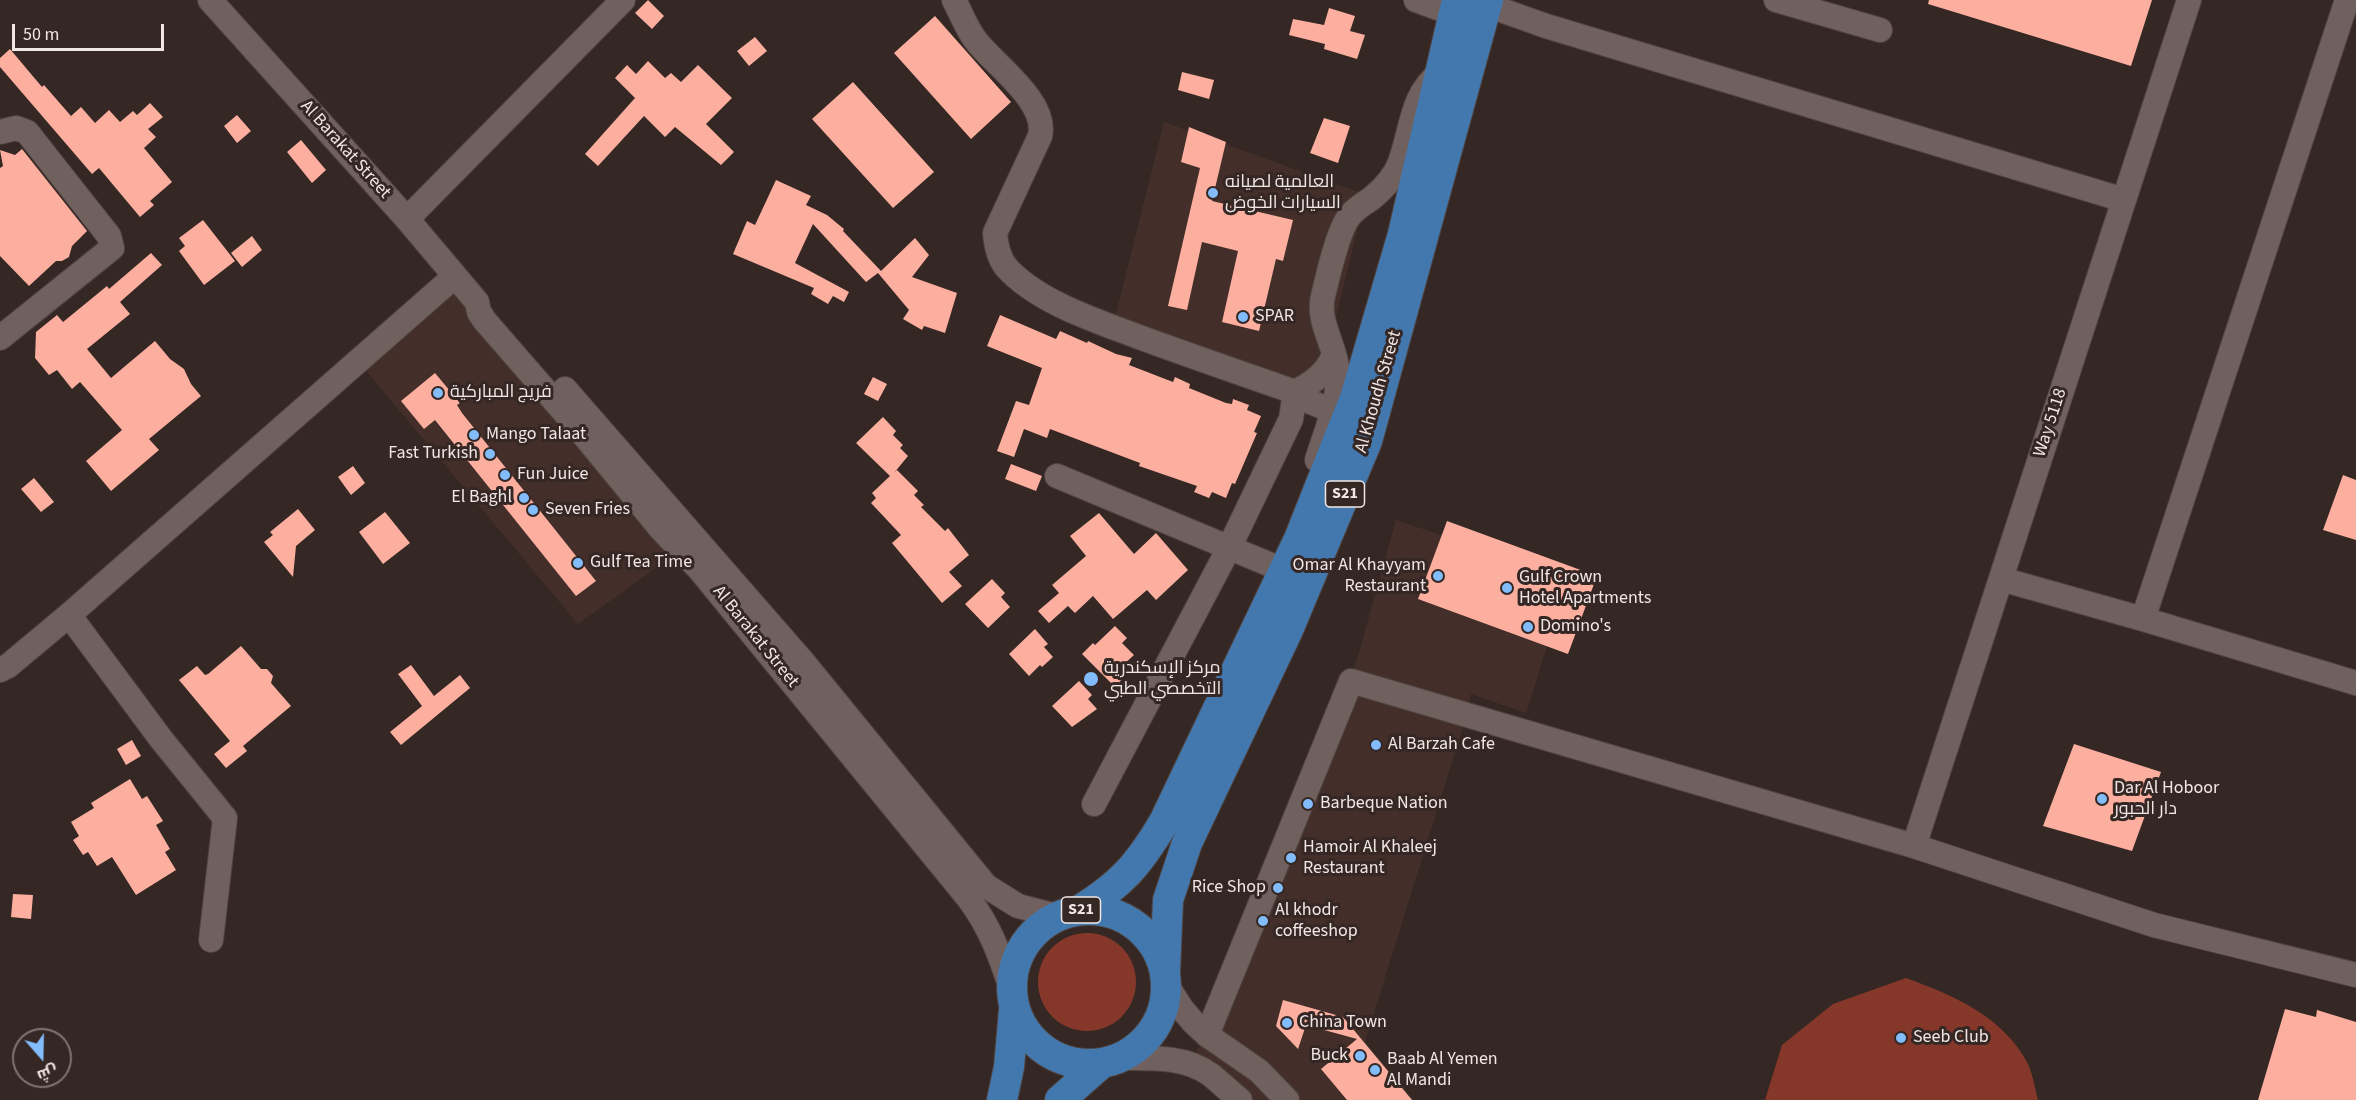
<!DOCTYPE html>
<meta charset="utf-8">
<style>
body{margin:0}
#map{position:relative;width:2356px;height:1100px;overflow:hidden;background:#352724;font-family:"Source Sans 3",Cairo,sans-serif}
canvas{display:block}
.north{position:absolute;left:12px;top:1028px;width:60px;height:60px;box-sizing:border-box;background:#352724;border:2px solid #807471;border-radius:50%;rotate:160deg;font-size:16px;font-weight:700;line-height:24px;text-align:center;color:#f0e7e5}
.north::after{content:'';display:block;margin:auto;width:21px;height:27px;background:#83bcfb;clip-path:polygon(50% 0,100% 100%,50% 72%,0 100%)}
.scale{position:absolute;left:12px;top:24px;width:152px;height:27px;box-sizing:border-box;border:3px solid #f0e7e5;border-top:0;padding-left:8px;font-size:18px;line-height:21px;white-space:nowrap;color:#f0e7e5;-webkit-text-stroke:4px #352724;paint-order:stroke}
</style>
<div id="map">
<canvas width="2356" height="1100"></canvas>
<div class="north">ش</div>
<div class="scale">50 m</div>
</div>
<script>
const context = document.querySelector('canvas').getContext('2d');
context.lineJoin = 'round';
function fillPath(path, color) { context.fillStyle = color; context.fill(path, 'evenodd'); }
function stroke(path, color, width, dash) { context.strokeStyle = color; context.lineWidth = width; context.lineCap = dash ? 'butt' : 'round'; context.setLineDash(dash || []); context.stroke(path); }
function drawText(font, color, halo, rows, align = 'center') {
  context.font = font + ' "Source Sans 3",Cairo,sans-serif'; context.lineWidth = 6; context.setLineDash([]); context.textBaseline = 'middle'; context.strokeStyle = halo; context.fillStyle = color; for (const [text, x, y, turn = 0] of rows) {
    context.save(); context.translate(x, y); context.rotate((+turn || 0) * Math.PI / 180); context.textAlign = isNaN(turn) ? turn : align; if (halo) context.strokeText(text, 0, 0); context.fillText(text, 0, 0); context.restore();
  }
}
const built = new Path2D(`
 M1164,122L1381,200L1358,227L1336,317L1342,342L1343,384L1292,378L1199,349L1115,317Z
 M455,276L689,544L578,624L358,361Z
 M1396,520L1569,577L1526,713L1471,694L1462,730L1365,1042L1414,1100H1240L1188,1064L1207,1035L1351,681Z`);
const green = new Path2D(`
 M1038 982a49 49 0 1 1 98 0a49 49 0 1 1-98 0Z
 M1906,978C1953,995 2004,1017 2028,1064C2033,1075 2035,1089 2038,1100H1765L1782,1045L1833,1004Z`);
const building = new Path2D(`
 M648,0L664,16L652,29L635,13Z
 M1929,0H2152L2131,66L1928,4Z
 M1329,8L1355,16L1350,31L1365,35L1357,59L1324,49L1325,44L1289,35L1293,19L1324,25Z
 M935,16L1011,102L971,139L894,53Z
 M755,37L767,51L749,66L737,51Z
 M10,49L42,87L44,85L71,116L81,107L95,123L109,110L120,122L133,111L137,115L150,103L163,117L148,129L156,137L144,148L172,182L150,201L154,205L140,217L99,168L92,174L0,67V58Z
 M648,61L665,78L671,73L681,82L698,65L732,98L706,124L734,152L721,165L675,127L665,137L644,116L598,166L585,154L635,98L615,78L627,65L636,74Z
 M1182,72L1214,80L1209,99L1178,90Z
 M853,82L934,172L893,208L812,119Z
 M237,115L251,131L237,143L224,126Z
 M1324,118L1350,126L1338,163L1310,153Z
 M1189,127L1226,142L1212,201L1293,220L1283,261L1276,259L1259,331L1222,322L1238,251L1202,242L1187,310L1168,306L1200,168L1181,162Z
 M301,140L326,170L312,183L287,152Z
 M22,149L87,231L72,246L69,257L62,261H56L29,286L0,256V168L3,166L0,150L15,155Z
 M776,180L811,196L806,205L827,215L844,229L843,231L881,271L915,238L929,255L912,277L957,293L945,333L924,326L922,330L903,319L909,310L878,273L866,282L813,224L795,263L849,292L844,302L833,296L828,304L811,294L814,288L733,254L747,221L755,225Z
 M203,220L235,261L204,285L179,251L185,246L179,238Z
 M252,236L262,250L242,267L231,253Z
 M151,253L162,265L120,302L130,314L87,349L111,378L155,341L170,359L184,369L191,384L201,396L149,439L159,450L111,491L86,461L122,430L80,382L72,389L57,370L49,375L35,358L36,332L57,315L63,322L107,286L109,289Z
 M1000,315L1056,339L1060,331L1087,343L1088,341L1116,354L1132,358L1129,365L1173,382L1175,377L1190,384L1189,388L1226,403L1232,404L1233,399L1249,405L1247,410L1261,416L1254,432L1257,433L1235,484L1232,483L1226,498L1212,492L1209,498L1194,492L1197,486L1139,466L1140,463L1050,429L1047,438L1024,429L1014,457L997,451L1016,401L1029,405L1042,368L987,346Z
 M435,373L460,403L457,405L462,413L596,581L576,596L435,420L424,429L401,401Z
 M873,377L887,384L878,401L864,394Z
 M883,417L896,431L893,435L903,445L900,448L908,456L894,473L897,470L918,491L914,495L924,505L921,507L945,531L948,528L969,555L949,572L962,586L942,603L892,543L901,535L871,503L876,498L872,493L890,476L856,443Z
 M1011,464L1042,476L1036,491L1005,479Z
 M353,466L365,483L351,495L338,477Z
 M2343,475L2356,480V540L2323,530Z
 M34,478L54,502L41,512L21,489Z
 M298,509L315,530L296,546L293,577L264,542L273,535L270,532Z
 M385,512L410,543L383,564L359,532Z
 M1099,513L1134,554L1156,533L1188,570L1156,600L1147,590L1113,619L1093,596L1075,613L1068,606L1049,623L1038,611L1059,593L1052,585L1086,556L1070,536Z
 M1447,521L1597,576L1568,654L1418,599Z
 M992,579L1005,593L1001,597L1010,607L988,628L965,604Z
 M1115,626L1127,638L1122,643L1134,655L1122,666L1117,661L1113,664L1125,676L1115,687L1082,654L1093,643L1095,645Z
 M1035,629L1048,644L1044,647L1053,657L1042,667L1040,665L1029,676L1009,654Z
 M241,646L261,669H267L273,676L271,683L291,706L243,746L247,751L226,768L214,754L230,741L179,680L197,666L205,675L208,674Z
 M411,665L434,696L460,675L470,688L401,745L390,732L422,706L398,674Z
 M1079,681L1092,695L1088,699L1097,709L1072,727L1052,706Z
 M132,740L141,756L126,765L117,749Z
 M2074,744L2161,772L2132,851L2043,826Z
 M130,779L142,799L147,796L163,821L156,825L170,849L165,852L176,870L136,895L112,857L97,866L88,852L83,855L73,840L79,836L71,822L94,808L91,803Z
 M13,894L33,895L31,919L11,917Z
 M1283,1000L1343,1017L1412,1100H1347L1321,1069L1357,1039L1306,1025L1298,1049L1276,1026Z
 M2285,1009L2316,1017L2317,1010L2356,1022V1100H2258Z`);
const minor = new Path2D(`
 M210,0L407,219L477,302L479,312L485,321L578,428L660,528L700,570L969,899C990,927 1000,955 1011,988
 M954,0C961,13 967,30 977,42C996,66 1048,102 1040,136L995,233C996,245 998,257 1006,267C1037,302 1097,321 1139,337C1191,356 1243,374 1295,392L1306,400L1332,411
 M1416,0L1454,14
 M1776,0L1880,30
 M1487,5L1546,26L2124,200
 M0,132L16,128L27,132L109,236L112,248L0,338
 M407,219L623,0
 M565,389L804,663L986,886L1018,906L1057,916
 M1295,392C1313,383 1326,373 1334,355
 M1317,460C1326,431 1341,398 1337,367C1334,343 1317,321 1323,296C1328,276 1337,234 1348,218C1354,209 1364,204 1372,198C1383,189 1395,176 1400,162C1412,130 1411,94 1440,73
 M1057,476L1283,570
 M2001,579L2143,619L2356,683
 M69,615L161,739L225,818L211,940
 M2143,619L2347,0
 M0,670L8,666L69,615L455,276
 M1094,804L1230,546L1291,419L1295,392
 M1914,846L2189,0
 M1166,984L1182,1009L1194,1023L1207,1035L1259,1071L1287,1100
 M1207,1035L1351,681L1914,846L2154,925L2356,975
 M1121,1058C1151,1058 1186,1056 1211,1075C1221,1083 1230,1092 1240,1100`);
const major = new Path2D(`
 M1012 987a77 77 0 1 1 154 0a77 77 0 1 1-154 0Z
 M1080,910C1122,884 1139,864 1164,822L1299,539L1355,398L1403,234L1457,0
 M1165,972L1168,900L1187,843L1288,630L1367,441L1488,0
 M1002,1100L1009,1067L1014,1010
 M1060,1100L1102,1063`);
const markers = [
 [1213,193,6,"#83bcfb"],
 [1243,317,6,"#83bcfb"],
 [438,393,6,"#83bcfb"],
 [474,435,6,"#83bcfb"],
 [490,454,6,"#83bcfb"],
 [505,475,6,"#83bcfb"],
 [524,498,6,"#83bcfb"],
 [533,510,6,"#83bcfb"],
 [578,563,6,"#83bcfb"],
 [1438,576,6,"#83bcfb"],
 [1507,588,6,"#83bcfb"],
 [1528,627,6,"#83bcfb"],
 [1091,679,8,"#83bcfb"],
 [1376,745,6,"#83bcfb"],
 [2102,799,6,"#83bcfb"],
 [1308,804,6,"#83bcfb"],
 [1291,858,6,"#83bcfb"],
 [1278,888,6,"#83bcfb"],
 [1263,921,6,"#83bcfb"],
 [1287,1023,6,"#83bcfb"],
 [1901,1038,6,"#83bcfb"],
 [1360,1056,6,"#83bcfb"],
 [1375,1070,6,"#83bcfb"]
];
const shields = [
 [1345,494,39],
 [1081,910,39]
];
const shieldNames = [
 ["S21",1345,494],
 ["S21",1081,910]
];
const streetNames = [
 ["Al Barakat Street",345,150,48],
 ["Al Khoudh Street",1379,392,-74],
 ["Way 5118",2051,423,-72],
 ["Al Barakat Street",755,637,51]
];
const poiNames = [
 ["العالمية لصيانه",1225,183],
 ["السيارات الخوض",1225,204],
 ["SPAR",1255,317],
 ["فريج المباركية",450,393],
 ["Mango Talaat",486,435],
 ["Fast Turkish",478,454,"right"],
 ["Fun Juice",517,475],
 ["El Baghl",512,498,"right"],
 ["Seven Fries",545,510],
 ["Gulf Tea Time",590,563],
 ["Omar Al Khayyam",1426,566,"right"],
 ["Restaurant",1426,587,"right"],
 ["Gulf Crown",1519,578],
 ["Hotel Apartments",1519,599],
 ["Domino's",1540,627],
 ["مركز الإسكندرية",1104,669],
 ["التخصصي الطبي",1104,690],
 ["Al Barzah Cafe",1388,745],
 ["Dar Al Hoboor",2114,789],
 ["دار الحبور",2114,810],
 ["Barbeque Nation",1320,804],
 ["Hamoir Al Khaleej",1303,848],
 ["Restaurant",1303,869],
 ["Rice Shop",1266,888,"right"],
 ["Al khodr",1275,911],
 ["coffeeshop",1275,932],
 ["China Town",1299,1023],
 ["Seeb Club",1913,1038],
 ["Buck",1348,1056,"right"],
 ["Baab Al Yemen",1387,1060],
 ["Al Mandi",1387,1081]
];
fillPath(built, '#432e2a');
fillPath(green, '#85382a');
fillPath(building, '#fcaf9f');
stroke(minor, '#4f4441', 26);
stroke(major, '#4f4441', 32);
stroke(minor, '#71615e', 24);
stroke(major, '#4378af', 30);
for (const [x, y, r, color] of markers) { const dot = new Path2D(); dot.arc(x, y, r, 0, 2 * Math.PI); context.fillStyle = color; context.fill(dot); stroke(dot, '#352724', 2); }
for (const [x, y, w] of shields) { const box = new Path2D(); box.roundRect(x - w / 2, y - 13, w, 26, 4.5); context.fillStyle = '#352724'; context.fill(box); stroke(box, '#f0e7e5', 1.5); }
drawText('bold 16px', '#f0e7e5', null, shieldNames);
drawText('18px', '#f0e7e5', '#352724', streetNames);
drawText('18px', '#f0e7e5', '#352724', poiNames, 'left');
</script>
